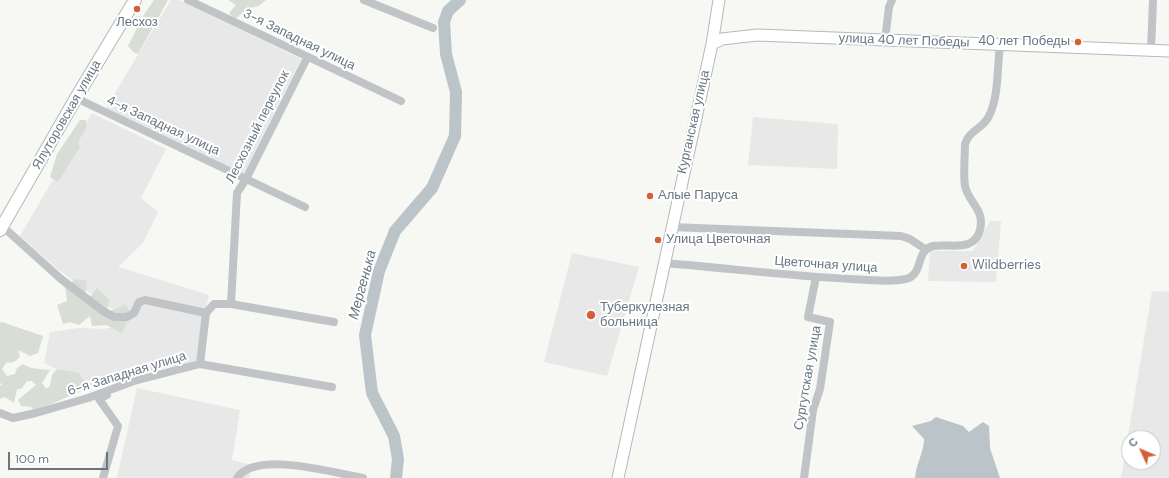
<!DOCTYPE html>
<meta charset="utf-8">
<style>
body{margin:0}
#map{position:relative;width:1169px;height:478px;overflow:hidden;background:#f7f7f4;font-family:"DM Sans",sans-serif}
canvas{display:block}
.north{position:absolute;left:1121px;top:430px;width:40px;height:40px;box-sizing:border-box;background:#fff;border:1px solid #c3c8cd;border-radius:50%;rotate:314deg;font-size:11px;font-weight:700;line-height:16px;text-align:center;color:#687682}
.north::after{content:'';display:block;margin:auto;width:14px;height:18px;background:#d36037;clip-path:polygon(50% 0,100% 100%,50% 72%,0 100%)}
.scale{position:absolute;left:8px;top:452px;width:100px;height:18px;box-sizing:border-box;border:2px solid #687682;border-top:0;padding-left:5px;font-size:12px;line-height:14px;white-space:nowrap;color:#687682;-webkit-text-stroke:3px #fff;paint-order:stroke}
</style>
<div id="map">
<canvas width="1169" height="478"></canvas>
<div class="north">С</div>
<div class="scale">100 m</div>
</div>
<script>
const context = document.querySelector('canvas').getContext('2d');
context.lineJoin = 'round';
function fillPath(path, color) { context.fillStyle = color; context.fill(path, 'evenodd'); }
function stroke(path, color, width, dash) { context.strokeStyle = color; context.lineWidth = width; context.lineCap = dash ? 'butt' : 'round'; context.setLineDash(dash || []); context.stroke(path); }
function drawText(font, color, halo, rows, align = 'center') {
  context.font = font + ' "DM Sans",sans-serif'; context.lineWidth = 4; context.setLineDash([]); context.textBaseline = 'middle'; context.strokeStyle = halo; context.fillStyle = color; for (const [text, x, y, turn = 0] of rows) {
    context.save(); context.translate(x, y); context.rotate((+turn || 0) * Math.PI / 180); context.textAlign = isNaN(turn) ? turn : align; if (halo) context.strokeText(text, 0, 0); context.fillText(text, 0, 0); context.restore();
  }
}
const built = new Path2D(`
 M171,0H179L301,59L244,174L106,108Z
 M92,113L166,149L141,198L158,212L143,243L118,267L209,295L205,311L145,298L128,315L110,308L59,270L20,236Z
 M753,117L838,124L837,169L748,165Z
 M990,221H1001L996,282L928,281L930,251H973Z
 M572,253L639,267L607,376L544,362Z
 M1152,291L1169,292V478H1121ZM1129,438H1153V462H1129Z
 M146,301L204,314L197,362L134,374L91,386L44,363L50,332L79,328L105,329L132,319L140,303Z
 M137,388L240,410L232,460L252,465L249,478H117Z`);
const green = new Path2D(`
 M154,0H168L138,54L133,52L128,46L143,16Z
 M228,0H266L259,6L249,8L235,19L229,13L236,5Z
 M80,120H86V128L78,142L80,147L58,182L50,177L57,154Z
 M76,279L87,281L85,294L91,296L97,288L109,300L107,312L125,305L131,313L122,333L106,325L92,326L90,316L79,325L70,322L63,324L57,305L67,301L65,286Z
 M2,322L43,336L38,353L30,356L18,350L20,357L14,362L6,363L2,369L7,376L15,374L17,368L23,364L31,368L50,370L42,383L46,389L50,386L52,375L57,369L79,373L88,388L35,411L31,407L21,406L18,400L36,385L32,381H27L21,389H17L14,403L5,397L0,399V386L2,384L0,383V323Z`);
const water = new Path2D(`
 M936,417L963,426L969,432L983,422L989,426L990,448L1000,478H915C916,464 924,452 924,439L912,426L931,421Z`);
const river = new Path2D(`
 M396,478L398,459L394,436L372,393L365,335L379,271L395,231L432,188L455,136L456,92L446,54L444,22L448,11L460,0`);
const street = new Path2D(`
 M188,0L401,101
 M364,0L433,28
 M885,40L889,7L892,0
 M1151,50L1153,0
 M76,98L305,207
 M2,226L61,279L103,311L114,317H127L134,313L139,302L145,300L206,313L214,304H231L334,322
 M671,227L901,236L910,239L925,249
 M664,263C727,268 789,276 851,279C865,280 896,283 909,278C923,272 916,250 933,246C949,243 974,253 980,230C985,209 969,204 965,186C963,173 965,157 965,144C969,130 983,129 989,116C999,96 997,68 1000,45
 M231,304L237,193L246,179L307,58
 M200,364L206,313
 M0,413L13,418L36,413L88,398L134,381L200,364L332,387
 M103,478L118,426L99,399L107,395
 M237,478C256,450 335,473 363,478
 M804,478L813,410L820,389L830,322L808,317L816,277`);
const secondary = new Path2D(`
 M712,44L722,39L757,35L1169,51
 M618,478L712,44L719,0`);
const primary = new Path2D(`
 M0,230L76,98L135,0`);
const markers = [
 [137,9,4,"#d36037"],
 [1078,42,4,"#d36037"],
 [650,196,4,"#d36037"],
 [658,240,4,"#d36037"],
 [964,266,4,"#d36037"],
 [591,315,5,"#d36037"]
];
const poiNames = [
 ["Лесхоз",137,23,"center"],
 ["40 лет Победы",1070,42,"right"],
 ["Алые Паруса",658,196],
 ["Улица Цветочная",666,240],
 ["Wildberries",972,266],
 ["Туберкулезная",600,308],
 ["больница",600,323]
];
const streetNames = [
 ["3-я Западная улица",299,40,26],
 ["улица 40 лет Победы",904,41,2],
 ["Ялуторовская улица",67,115,-60],
 ["Курганская улица",694,122,-77],
 ["4-я Западная улица",163,126,25],
 ["Лесхозный переулок",258,127,-63],
 ["Цветочная улица",826,265,4],
 ["6-я Западная улица",127,374,-17],
 ["Сургутская улица",808,378,-80]
];
const waterNames = [
 ["Мергенька",363,285,-75]
];
fillPath(built, '#e7e8e7');
fillPath(green, '#d8ddd5');
fillPath(water, '#bbc4c9');
stroke(river, '#bbc4c9', 12);
stroke(secondary, '#b5b9bd', 13);
stroke(primary, '#b4b8bb', 14);
stroke(street, '#c0c4c7', 8);
stroke(secondary, '#fff', 11);
stroke(primary, '#fff', 12);
for (const [x, y, r, color] of markers) { const dot = new Path2D(); dot.arc(x, y, r, 0, 2 * Math.PI); context.fillStyle = color; context.fill(dot); stroke(dot, '#fff', 1.5); }
drawText('13px', '#687682', '#fff', poiNames, 'left');
drawText('13px', '#687682', '#fff', streetNames);
drawText('italic 14px', '#64777f', '#fff', waterNames);
</script>
